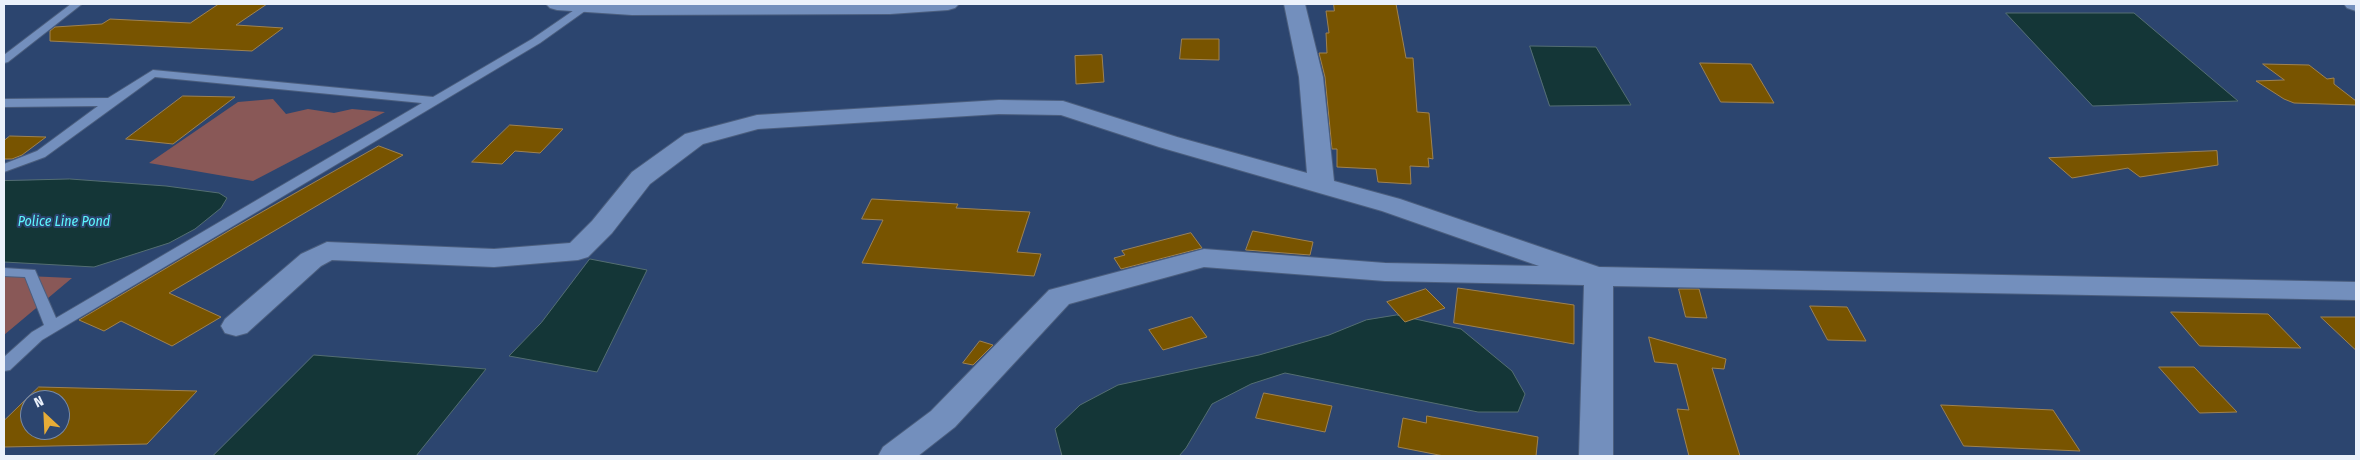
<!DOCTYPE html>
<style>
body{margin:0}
#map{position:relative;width:2360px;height:460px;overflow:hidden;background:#2c456f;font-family:"Fira Sans Condensed",sans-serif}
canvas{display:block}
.frame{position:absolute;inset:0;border:5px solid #ebf1fb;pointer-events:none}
.north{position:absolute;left:20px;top:390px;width:50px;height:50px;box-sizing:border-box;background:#2c456f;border:1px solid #788aa7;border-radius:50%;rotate:335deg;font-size:14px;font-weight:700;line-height:20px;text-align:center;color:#ebf1fb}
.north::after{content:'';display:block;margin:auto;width:18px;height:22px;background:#e7ac37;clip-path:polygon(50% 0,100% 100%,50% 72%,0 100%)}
</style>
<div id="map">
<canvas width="2360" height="460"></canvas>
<div class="frame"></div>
<div class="north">N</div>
</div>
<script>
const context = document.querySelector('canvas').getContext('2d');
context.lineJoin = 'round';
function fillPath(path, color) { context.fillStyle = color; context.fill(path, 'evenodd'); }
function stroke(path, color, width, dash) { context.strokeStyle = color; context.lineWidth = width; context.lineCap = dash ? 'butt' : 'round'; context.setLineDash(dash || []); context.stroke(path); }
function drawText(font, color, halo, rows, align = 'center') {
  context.font = font + ' "Fira Sans Condensed",sans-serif'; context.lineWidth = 4; context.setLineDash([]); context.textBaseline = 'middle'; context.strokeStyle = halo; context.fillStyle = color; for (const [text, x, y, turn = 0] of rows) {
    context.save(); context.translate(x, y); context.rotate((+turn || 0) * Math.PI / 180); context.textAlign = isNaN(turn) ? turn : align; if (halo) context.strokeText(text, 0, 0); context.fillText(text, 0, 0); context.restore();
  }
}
const green = new Path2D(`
 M273,99L286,114L308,109L334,113L352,109L385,112L253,181L149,163L238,102Z
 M4,275L72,278L4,335Z`);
const water = new Path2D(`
 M2006,13H2134L2238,101L2093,106Z
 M1530,46L1596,47L1631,105L1550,106Z
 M70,179L166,186L219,193L227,198L221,208L195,229L169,243L94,267L4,262V181Z
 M590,259L647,270L597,372L509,356L541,323Z
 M1397,315L1461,329L1512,371L1525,394L1518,412H1478L1285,373L1251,384L1212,404L1186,448L1179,456H1062L1055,429L1080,405L1118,385L1259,355L1329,335L1366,320Z
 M314,355L486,369L416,456H213Z`);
const building = new Path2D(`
 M219,4H267L236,25L283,28L252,51L50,41V31L55,27L102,24L110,19L190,23Z
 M1334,4H1396L1406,58H1413L1417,112L1429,113L1433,159L1428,158L1429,167L1410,166L1411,184L1378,182L1376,169L1337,167V149H1332L1325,77L1319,53H1327L1326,33H1329L1326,11H1334Z
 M1182,39H1219V60L1180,59Z
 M1102,55L1104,82L1076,84L1075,56Z
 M1700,63L1751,64L1774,103L1721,102Z
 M2263,64L2309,65L2327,79L2334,78V84L2356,101V105L2294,103L2284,99L2256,81L2284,80Z
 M183,96L235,97L173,144L126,139Z
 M510,125L563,129L540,153L515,151L502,164L472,162Z
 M10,136L46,137L22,155L12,159H4V141Z
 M379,146L403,155L169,293L221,317L172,346L121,321L104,331L79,320L232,229Z
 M2217,151L2218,165L2140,177L2128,168L2072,178L2049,158Z
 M872,199L958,204L956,208L1030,212L1017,252L1041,254L1034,276L862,263L883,220L862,219Z
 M1253,231L1313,242L1310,255L1246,250Z
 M1191,233L1202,248L1121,269L1114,258L1125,255L1122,251Z
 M1458,288L1574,305V344L1454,323Z
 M1426,289L1445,308L1405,322L1387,302Z
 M1679,289H1699L1707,318L1686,317Z
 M1810,306L1847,307L1866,341L1828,340Z
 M2171,312L2268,314L2301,348L2200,346Z
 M1192,317L1207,337L1163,350L1149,330Z
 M2321,317H2356V350Z
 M1649,337L1726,359L1724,369L1712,368L1740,456H1689L1677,409L1689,410L1677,364L1655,362Z
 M980,341L993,345L973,365L963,363Z
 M2159,367H2194L2237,412L2200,413Z
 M39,387L197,391L147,444L4,447V421ZM30,400H60V430H30Z
 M1264,393L1332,406L1325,432L1256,418Z
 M1941,405L2053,410L2080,451L1964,446Z
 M1427,416L1538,437L1536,456H1444L1398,447L1403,418L1426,423Z`);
const service = new Path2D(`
 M71,4H82L8,62L4,63V55Z
 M583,4H591L592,6L540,43L42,340L10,370L4,371V357L32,332L44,325L25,277L4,276V268L35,270L56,318L422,103L155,77L45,157L4,172V164L37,151L98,106L4,107V99L108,98L153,70L433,97L532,39Z`);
const minor = new Path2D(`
 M546,4H959L955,8L948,10L890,14L632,15L557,10L550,8Z
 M1284,4H1305L1323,77L1334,181L1400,199L1599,267L2356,282V300L1613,286V456H1579L1584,285L1385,281L1204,267L1069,304L955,427L918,456H878L883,447L931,411L1049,290L1204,249L1385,263L1539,266L1382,211L1159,147L1061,115L999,114L758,129L703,144L650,184L612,233L588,257L578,260L494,267L332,260L321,266L247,333L236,336L225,333L221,326L225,319L301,254L327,242L494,249L570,243L592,221L632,172L685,134L757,115L999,100L1063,101L1177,137L1307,173L1299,77Z
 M2344,4H2356V11L2347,8Z`);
const waterNames = [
 ["Police Line Pond",64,222]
];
fillPath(green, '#895857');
fillPath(water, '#143637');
stroke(water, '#546e72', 1);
fillPath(building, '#785400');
stroke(building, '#9f8250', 1);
stroke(service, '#4b5e7e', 2);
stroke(minor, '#4b5e7e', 2);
fillPath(service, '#738fbd');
fillPath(minor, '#738fbd');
drawText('italic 14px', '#5df6fe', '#2c456f', waterNames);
</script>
